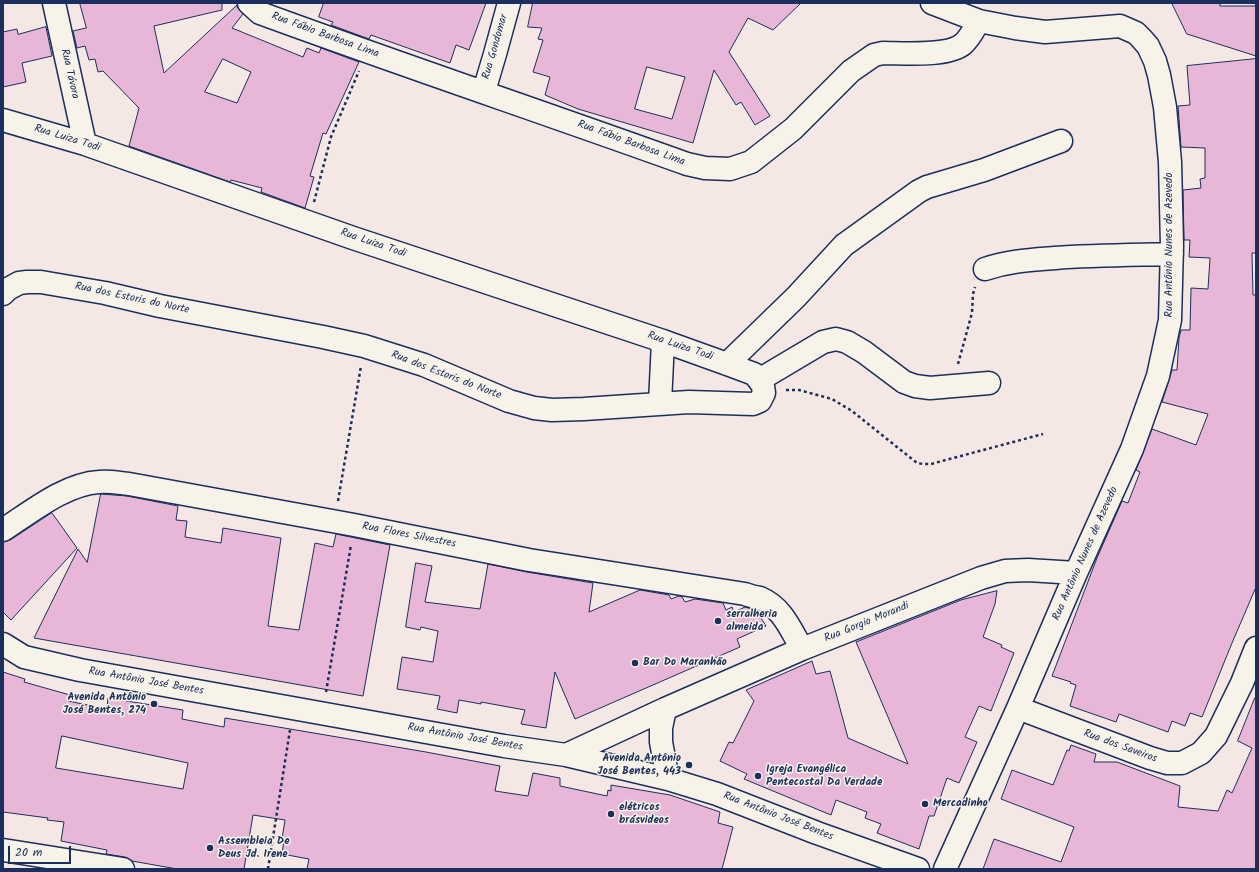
<!DOCTYPE html>
<meta charset="utf-8">
<style>
body{margin:0}
#map{position:relative;width:1259px;height:872px;overflow:hidden;background:#f4e7e4;font-family:Kalam,sans-serif}
canvas{display:block}
.frame{position:absolute;inset:0;border:4px solid #1b2f5e;pointer-events:none}
.scale{position:absolute;left:8px;top:846px;width:63px;height:18px;box-sizing:border-box;border:2px solid #1b2f5e;border-top:0;padding-left:5px;font-size:12px;line-height:14px;white-space:nowrap;color:#1b2f5e;-webkit-text-stroke:3px #f7f3e8;paint-order:stroke}
</style>
<div id="map">
<canvas width="1259" height="872"></canvas>
<div class="frame"></div>
<div class="scale">20 m</div>
</div>
<script>
const context = document.querySelector('canvas').getContext('2d');
context.lineJoin = 'round';
function fillPath(path, color) { context.fillStyle = color; context.fill(path, 'evenodd'); }
function stroke(path, color, width, dash) { context.strokeStyle = color; context.lineWidth = width; context.lineCap = dash ? 'butt' : 'round'; context.setLineDash(dash || []); context.stroke(path); }
function drawText(font, color, halo, rows, align = 'center') {
  context.font = font + ' Kalam,sans-serif'; context.lineWidth = 3; context.setLineDash([]); context.textBaseline = 'middle'; context.strokeStyle = halo; context.fillStyle = color; for (const [text, x, y, turn = 0] of rows) {
    context.save(); context.translate(x, y); context.rotate((+turn || 0) * Math.PI / 180); context.textAlign = isNaN(turn) ? turn : align; if (halo) context.strokeText(text, 0, 0); context.fillText(text, 0, 0); context.restore();
  }
}
const building = new Path2D(`
 M80,3H222V10L154,26L164,73L237,5V7L243,14L232,28L303,57L307,48L319,53L321,48L359,62L326,134L323,133L310,176L314,177L305,208L261,192L262,188L231,180L230,182L129,146L139,108L103,71L98,72L95,59L89,60L85,46L77,48L73,31L86,28ZM223,59L251,72L237,103L205,92Z
 M324,3H486L469,50L456,45L450,63L371,35L369,39L331,25L333,22L319,17Z
 M533,3H801L773,30L748,18L729,52L770,116L755,125L741,102L736,105L714,70L693,143L578,109L545,95L550,77L533,72L543,40L538,39L542,28L528,27ZM647,67L685,77L672,119L635,109Z
 M1172,3H1220V6H1256V56L1187,34Z
 M46,27L52,56L22,63L26,82L3,87V32L17,29L18,34Z
 M1256,59V253H1252L1253,295H1256V587L1232,643L1202,717L1190,713L1185,726L1172,721L1168,732L1119,714L1116,722L1070,706L1076,685L1070,683L1071,682L1052,676L1097,558L1122,501L1128,503L1140,472L1136,470L1152,429L1196,445L1208,414L1162,402L1172,370H1177L1179,338L1181,330H1190L1191,288L1208,289L1210,258L1189,257L1190,240H1184L1183,190L1201,188L1200,179L1205,178V148L1181,147L1178,106L1190,105L1187,66Z
 M101,494L127,496L178,506L176,520L187,521L185,537L221,543L223,528L281,538L268,626L299,630L315,543L333,547L336,534L390,545L363,696L34,638L78,549L87,562Z
 M52,513L77,548L11,620L3,612V542L10,540Z
 M416,563L432,566L425,602L480,609L488,564L527,572L593,583L589,612L640,590L669,595L671,599L679,596L682,597L685,602L695,599L723,603L726,610L732,607L734,612L745,607L756,610L766,626L737,639L740,647L575,719L555,672L546,728L521,724L525,710L481,702V704L459,700L457,713L437,709L440,696L397,689L402,657L433,662L438,631L421,627L420,630L406,627Z
 M997,591L995,604L983,637L1002,645L1001,647L1014,653L991,711L979,706L965,737L977,742L959,783L947,778L934,816H929L919,849L877,833L881,824L865,818L867,812L836,800L831,815L744,779L747,774L720,761L729,742L733,743L754,701L746,690L812,661L816,674L830,671L848,738L908,764L856,642L961,600Z
 M3,672L25,679L24,682L70,695L68,701L107,709L108,698L183,710L182,719L224,727L225,718L426,752L500,766L495,791L528,796L533,773L560,778V786L607,796L608,790L611,791V785L670,795L720,812L718,823L733,827L722,869H307L309,859L282,854L284,840L282,839L285,820L253,815L244,869H177L132,861L125,857L106,854L107,850L61,841L64,822L47,820L48,818L3,812ZM62,736L188,763L183,789L56,768Z
 M1255,698H1256V869H983L994,839L1061,862L1074,827L1001,799L1012,770L1053,785L1067,750L1069,751L1071,745L1096,754L1094,762H1117L1180,786L1178,807L1218,811L1227,790L1232,793L1252,748L1238,741Z`);
const path = new Path2D(`
 M314,202L331,137L359,71
 M958,364L972,313L973,294L975,287
 M786,390H799L832,399L852,411L917,463L923,464H931L1043,434
 M338,501L361,366
 M326,692L351,545
 M268,869L290,730`);
const minor = new Path2D(`
 M54,3L85,144
 M249,3L260,13C402,65 545,113 687,164L705,168L730,169L751,162L793,129L851,71L874,55L883,53C902,53 948,57 963,44C970,38 974,29 979,21
 M932,3L979,21L1015,28L1045,32L1120,26L1136,33L1141,38L1148,46L1155,61L1159,75L1165,107L1170,162L1172,246L1170,320L1158,376L1132,449L1076,573L1018,708L945,869
 M484,91L495,54L509,3
 M3,120L85,144L353,238L663,341L727,364L754,374L759,380L763,386L764,393L760,401L753,404L689,402L584,409L552,410L534,408L509,401L424,365L364,346L323,337L160,306L105,293L41,282H27L19,283L8,289L3,294
 M985,269C1009,261 1030,260 1055,258C1094,255 1133,255 1172,254
 M727,364L796,297L844,245L919,191L927,187L984,170L1061,141
 M759,380L823,342L836,339L847,342L864,352L904,382L915,386L930,388L989,383
 M660,403L663,341
 M3,530C31,512 65,484 99,482C109,481 119,483 129,484L354,525L529,560L745,594C750,596 755,597 760,598C782,607 791,630 802,649
 M3,644L24,657L80,670L504,746L566,755L668,779L717,794L817,833L918,869
 M1018,708L1150,758L1167,763H1182L1201,753L1216,736L1242,683L1256,648
 M665,709L661,728V742L668,779
 M566,755L665,709L802,649L981,578L1005,571L1028,570L1076,573
 M3,850L123,869`);
const markers = [
 [718,621,4,"#1b2f5e"],
 [635,663,4,"#1b2f5e"],
 [154,704,4,"#1b2f5e"],
 [689,765,4,"#1b2f5e"],
 [758,776,4,"#1b2f5e"],
 [925,804,4,"#1b2f5e"],
 [611,814,4,"#1b2f5e"],
 [210,848,4,"#1b2f5e"]
];
const streetNames = [
 ["Rua Fábio Barbosa Lima",325,36,20],
 ["Rua Gondomar",496,47,-74],
 ["Rua Távora",69,74,77],
 ["Rua Luiza Todi",67,139,17],
 ["Rua Fábio Barbosa Lima",631,144,20],
 ["Rua Luiza Todi",373,244,19],
 ["Rua Antônio Nunes de Azevedo",1170,245,-90],
 ["Rua dos Estoris do Norte",132,299,12],
 ["Rua Luiza Todi",680,347,19],
 ["Rua dos Estoris do Norte",446,376,21],
 ["Rua Flores Silvestres",409,536,11],
 ["Rua Antônio Nunes de Azevedo",1086,554,-66],
 ["Rua Gorgio Morandi",867,623,-22],
 ["Rua Antônio José Bentes",146,682,10],
 ["Rua Antônio José Bentes",465,738,10],
 ["Rua dos Saveiros",1120,747,20],
 ["Rua Antônio José Bentes",778,817,21]
];
const poiNames = [
 ["serralheria",726,615],
 ["almeida",726,628],
 ["Bar Do Maranhão",643,663],
 ["Avenida Antônio",146,698,"right"],
 ["José Bentes, 274",146,711,"right"],
 ["Avenida Antônio",681,759,"right"],
 ["José Bentes, 443",681,772,"right"],
 ["Igreja Evangélica",766,770],
 ["Pentecostal Da Verdade",766,783],
 ["Mercadinho",933,804],
 ["elétricos",619,808],
 ["brásvideos",619,821],
 ["Assembleia De",218,842],
 ["Deus Jd. Irene",218,855]
];
fillPath(building, '#e8b6d6');
stroke(building, '#1b2f5e', 1);
stroke(minor, '#1b2f5e', 25);
stroke(path, '#1b2f5e', 2.5, [3, 3]);
stroke(minor, '#f7f3e8', 22);
for (const [x, y, r, color] of markers) { const dot = new Path2D(); dot.arc(x, y, r, 0, 2 * Math.PI); context.fillStyle = color; context.fill(dot); stroke(dot, '#f7f3e8', 1.5); }
drawText('11px', '#1b2f5e', '#f7f3e8', streetNames);
drawText('bold 11px', '#1b2f5e', '#f7f3e8', poiNames, 'left');
</script>
